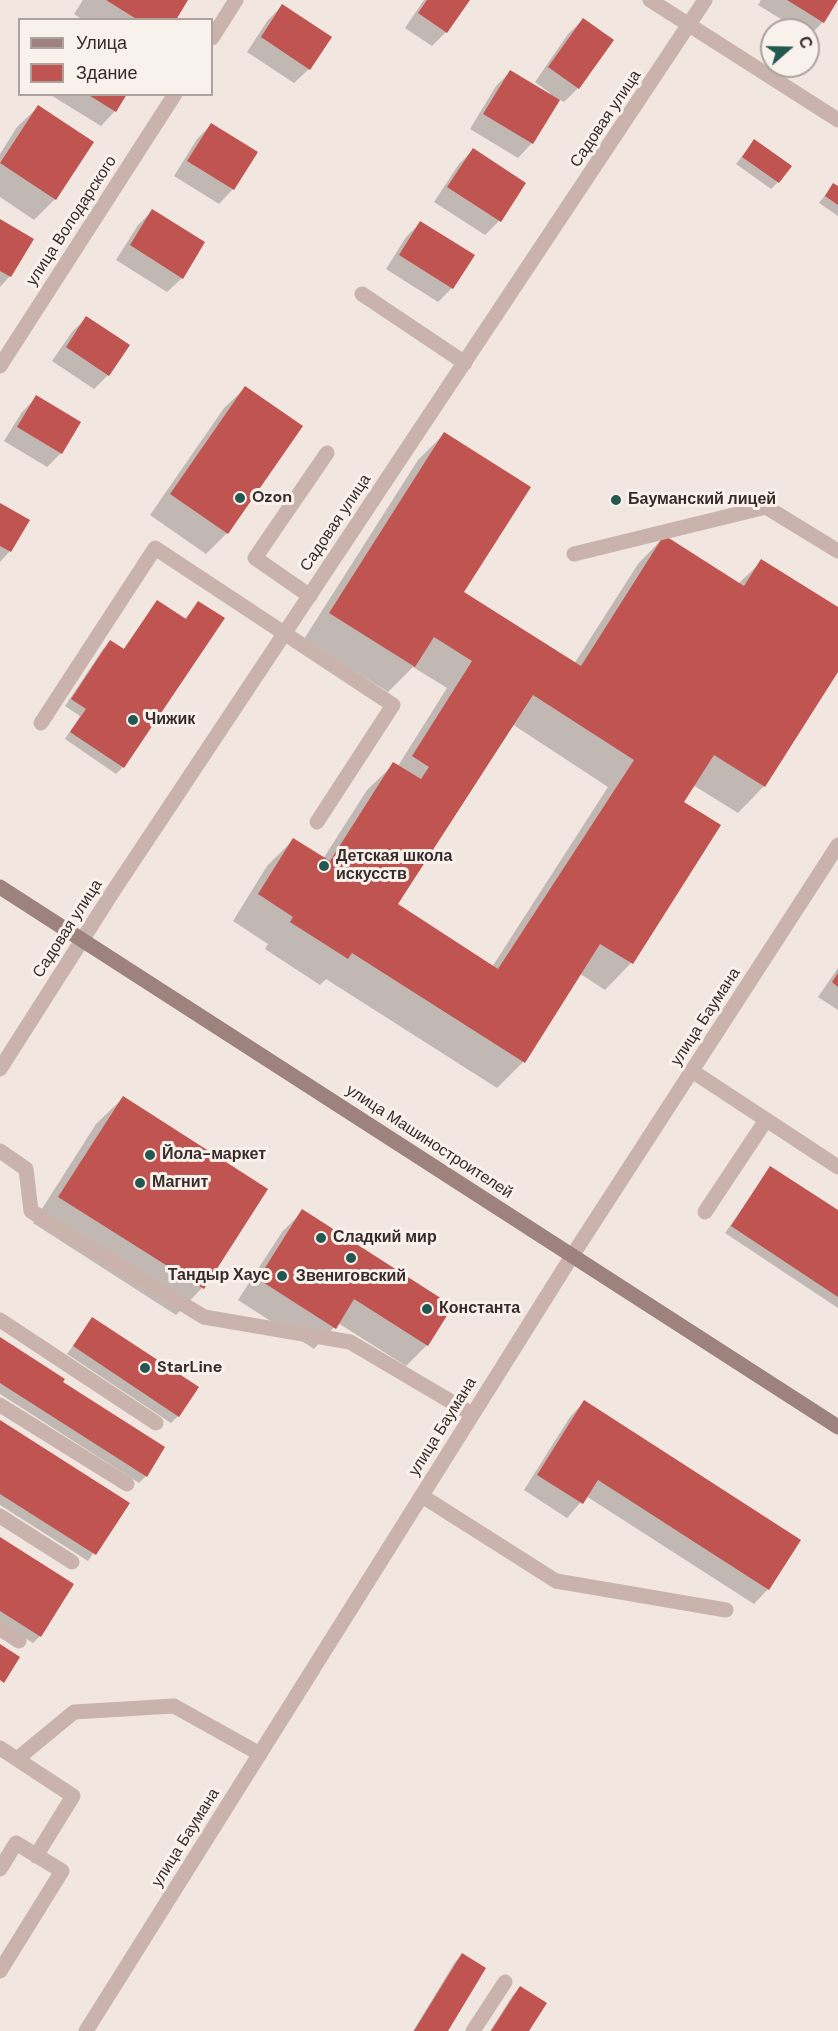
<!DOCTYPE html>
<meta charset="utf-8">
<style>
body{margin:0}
#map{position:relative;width:838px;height:2031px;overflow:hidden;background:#f2e6e0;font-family:"DM Sans",sans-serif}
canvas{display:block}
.legend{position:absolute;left:18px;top:18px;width:195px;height:78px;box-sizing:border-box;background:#f9f1ec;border:2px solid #aca29f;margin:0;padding:8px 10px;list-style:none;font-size:18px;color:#382c2b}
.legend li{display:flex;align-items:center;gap:12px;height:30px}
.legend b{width:30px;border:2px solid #aca29f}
.north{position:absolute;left:760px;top:18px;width:60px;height:60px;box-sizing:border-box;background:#f9f1ec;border:2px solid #aca29f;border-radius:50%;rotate:70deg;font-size:16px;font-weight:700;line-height:24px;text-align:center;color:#382c2b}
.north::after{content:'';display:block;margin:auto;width:21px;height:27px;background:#225850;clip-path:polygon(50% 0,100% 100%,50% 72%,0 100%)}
</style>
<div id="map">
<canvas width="838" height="2031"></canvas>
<ul class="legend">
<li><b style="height:8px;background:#9d827d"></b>Улица</li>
<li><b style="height:16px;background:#bf5450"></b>Здание</li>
</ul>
<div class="north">С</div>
</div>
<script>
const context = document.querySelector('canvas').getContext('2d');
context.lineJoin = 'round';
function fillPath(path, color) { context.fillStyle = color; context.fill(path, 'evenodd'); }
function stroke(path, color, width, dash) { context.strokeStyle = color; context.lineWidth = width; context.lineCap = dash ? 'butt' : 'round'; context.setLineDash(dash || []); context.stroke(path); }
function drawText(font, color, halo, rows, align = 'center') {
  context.font = font + ' "DM Sans",sans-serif'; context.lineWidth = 6; context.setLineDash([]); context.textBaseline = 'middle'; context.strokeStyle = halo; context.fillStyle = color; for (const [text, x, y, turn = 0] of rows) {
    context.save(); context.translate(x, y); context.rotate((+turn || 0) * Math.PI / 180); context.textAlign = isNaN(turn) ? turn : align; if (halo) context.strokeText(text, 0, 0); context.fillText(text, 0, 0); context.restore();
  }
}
const shadow = new Path2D(`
 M83,0H186L174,20H83L74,14Z
 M424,0H468L446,32L432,46L405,28Z
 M761,0H836L823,22L809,36L808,30H799L758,5Z
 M282,6L309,69L294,83L247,52L268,20Z
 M583,20L578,88L564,102L558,99L532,143L518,158L470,129L496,86L510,72L549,95L550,93L535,82L568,34Z
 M49,94H125L115,111L101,126Z
 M38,107L55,199L34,220L0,197V154L17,127Z
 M211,125L256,153L233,189L219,204L174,176L197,139Z
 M754,141L778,182L771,189L736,164Z
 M473,150L524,183L499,221L485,235L434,202L459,164Z
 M833,185L838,188V216L819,203Z
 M152,211L182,278L167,292L116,260L138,225Z
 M0,221L10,276L0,287Z
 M420,223L452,288L438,302L386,269L406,237Z
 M86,318L108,375L94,389L52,361L72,332Z
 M245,388L301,426L227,533L206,554L150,515L224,408Z
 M37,397L61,453L47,467L4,441L22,412Z
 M444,434L462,593L574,664L638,564L664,537L738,584L762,561L838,609V670L764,786L738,813L693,785L682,802L719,825L631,963L605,990L579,973L523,1062L497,1088L326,979L320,985L265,949L268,944L233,921L267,866L293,840L323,859L367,790L394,764L398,766L447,688L413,667L388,692L304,639L418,460ZM512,724L608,787L492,967L395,904Z
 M0,505L10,551L0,562Z
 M157,602L184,620L198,603L123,767L116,774L65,739L80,716L65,706L103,649L110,642L123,650Z
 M838,968V1010L818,997Z
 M123,1098L266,1189L202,1288L176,1315L33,1223L96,1124Z
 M770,1168L838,1212V1308L725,1233Z
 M303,1211L451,1306L427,1345L406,1366L338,1323L314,1349L238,1300L282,1232Z
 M92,1319L178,1416L171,1423L67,1354Z
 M0,1339L61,1383L146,1476L139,1483L0,1394Z
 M584,1402L768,1589L754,1604L586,1496L567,1518L524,1490L570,1417Z
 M0,1422L127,1503L88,1561L0,1505Z
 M0,1539L40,1636L33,1643L0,1622Z
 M462,1955L446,2031H413L455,1962Z
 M520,1988L527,2031H490L513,1995Z`);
const building = new Path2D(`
 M106,0H188L176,20H138Z
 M427,0H470L447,33L418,13Z
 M787,0H838L824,23Z
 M282,4L332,37L310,70L261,37Z
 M583,18L614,40L579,89L548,67Z
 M510,70L560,100L533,144L483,114Z
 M87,94H127L116,112Z
 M38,105L94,142L56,200L0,163Z
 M211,123L258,152L234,190L187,161Z
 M754,139L792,166L779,183L742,157Z
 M473,148L526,183L501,222L447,187Z
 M833,183L838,186V205L825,196Z
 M152,209L205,242L183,279L130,245Z
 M0,219L34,239L11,277L0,271Z
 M420,221L475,255L453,289L399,255Z
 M86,316L130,345L109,376L66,347Z
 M245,386L303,426L228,534L170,494Z
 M36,395L81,422L62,454L17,427Z
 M444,432L531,487L464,592L581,666L664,535L744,586L761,559L838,607V672L765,787L714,755L684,802L721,825L633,964L600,944L525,1063L352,953L348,959L290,922L293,917L258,894L293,838L330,861L393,762L421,779L429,767L412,756L472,661L434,637L415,667L329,613ZM533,695L634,760L498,969L398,904Z
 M0,503L30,520L11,552L0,546Z
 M157,600L186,619L198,601L225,618L124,768L70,732L86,709L71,699L110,640L124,649Z
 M838,973V987L832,982Z
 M123,1096L268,1189L204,1289L58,1197Z
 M770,1166L838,1210V1297L731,1226Z
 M302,1209L453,1306L428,1346L354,1299L336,1329L258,1279Z
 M92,1317L199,1387L179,1417L73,1346Z
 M0,1337L65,1379L63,1382L165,1447L147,1477L0,1383Z
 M584,1400L801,1540L769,1590L598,1480L583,1504L537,1475Z
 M0,1420L130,1503L96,1555L0,1494Z
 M0,1537L74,1584L41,1637L0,1611Z
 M0,1644L20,1657L4,1683L0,1680Z
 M462,1953L486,1968L448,2031H414Z
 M520,1986L547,2003L529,2031H491Z`);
const service = new Path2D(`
 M362,294L465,363
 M574,554L766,507L838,551
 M310,596L255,558L327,453
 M41,723L155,548L393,705L317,822
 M692,1071L838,1167
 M0,1151L26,1169L31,1211L204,1317L350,1342L472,1414
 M705,1212L766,1120
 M0,1320L156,1423
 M0,1405L127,1484
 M422,1496L556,1581L726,1610
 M0,1516L72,1562
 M0,1629L19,1641
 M0,1748L73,1796L36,1856
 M17,1759L74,1712L174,1706L260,1754
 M0,1869L16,1843L62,1871L0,1971
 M473,2031L505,1982`);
const minor = new Path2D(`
 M650,0L838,120
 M212,38L236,0
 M0,366L175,94
 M0,1069L114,890L705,0
 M86,2031L572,1256`);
const tertiary = new Path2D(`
 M572,1256L838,845`);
const secondary = new Path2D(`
 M0,887L838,1427`);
const markers = [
 [240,498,6,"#225850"],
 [616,500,6,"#225850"],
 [133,720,6,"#225850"],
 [324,866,6,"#225850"],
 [150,1155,6,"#225850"],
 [140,1183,6,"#225850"],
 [321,1238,6,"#225850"],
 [351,1258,6,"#225850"],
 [282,1276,6,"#225850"],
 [427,1309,6,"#225850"],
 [145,1368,6,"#225850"]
];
const streetNames = [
 ["Садовая улица",606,119,-56],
 ["улица Володарского",72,221,-57],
 ["Садовая улица",336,523,-56],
 ["Садовая улица",68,929,-57],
 ["улица Баумана",706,1017,-57],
 ["улица Машиностроителей",429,1142,33],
 ["улица Баумана",443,1427,-58],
 ["улица Баумана",186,1838,-58]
];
const poiNames = [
 ["Ozon",252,498],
 ["Бауманский лицей",628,500],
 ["Чижик",145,720],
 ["Детская школа",336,857],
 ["искусств",336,875],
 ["Йола-маркет",162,1155],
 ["Магнит",152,1183],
 ["Сладкий мир",333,1238],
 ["Тандыр Хаус",270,1276,"right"],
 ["Звениговский",351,1277,"center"],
 ["Константа",439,1309],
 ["StarLine",157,1368]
];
fillPath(shadow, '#0003');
fillPath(building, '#bf5450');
stroke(service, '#cab3ac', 15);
stroke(minor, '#cab3ac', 15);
stroke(tertiary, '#cab3ac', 15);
stroke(secondary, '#9d827d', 15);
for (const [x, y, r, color] of markers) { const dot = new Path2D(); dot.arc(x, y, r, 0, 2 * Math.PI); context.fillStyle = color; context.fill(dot); stroke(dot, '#f9f1ec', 2); }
drawText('16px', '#382c2b', '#f9f1ec', streetNames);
drawText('bold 16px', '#382c2b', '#f9f1ec', poiNames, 'left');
</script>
